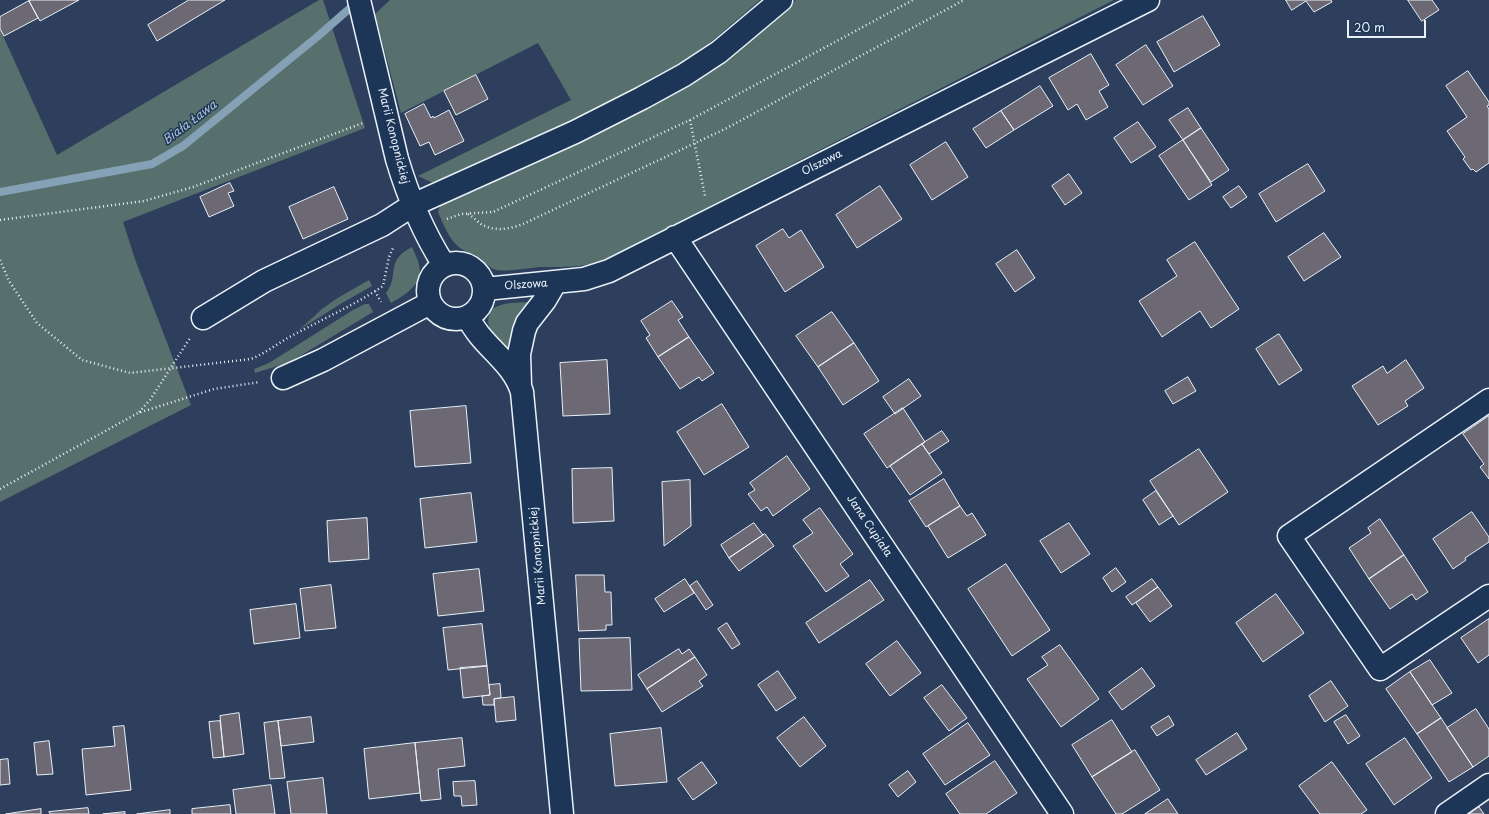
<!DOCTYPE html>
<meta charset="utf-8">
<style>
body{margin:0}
#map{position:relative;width:1489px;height:814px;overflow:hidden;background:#2d3f5d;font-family:"Playpen Sans",sans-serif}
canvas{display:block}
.scale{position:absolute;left:1347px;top:20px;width:79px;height:18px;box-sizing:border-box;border:2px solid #e8f1f8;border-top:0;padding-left:5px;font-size:12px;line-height:14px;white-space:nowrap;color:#e8f1f8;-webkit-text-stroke:3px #1d3557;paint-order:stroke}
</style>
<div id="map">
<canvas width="1489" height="814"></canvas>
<div class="scale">20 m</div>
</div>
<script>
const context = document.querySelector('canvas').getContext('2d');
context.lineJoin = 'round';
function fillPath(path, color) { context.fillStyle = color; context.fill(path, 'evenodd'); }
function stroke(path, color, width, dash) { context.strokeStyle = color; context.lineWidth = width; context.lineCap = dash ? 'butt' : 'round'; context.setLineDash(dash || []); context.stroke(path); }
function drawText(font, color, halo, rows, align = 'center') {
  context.font = font + ' "Playpen Sans",sans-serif'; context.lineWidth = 3; context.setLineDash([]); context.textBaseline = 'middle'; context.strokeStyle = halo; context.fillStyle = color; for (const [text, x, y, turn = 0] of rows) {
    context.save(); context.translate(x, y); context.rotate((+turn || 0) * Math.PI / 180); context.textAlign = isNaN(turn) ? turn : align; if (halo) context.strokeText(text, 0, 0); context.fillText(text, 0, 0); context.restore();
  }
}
const green = new Path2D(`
 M319,0H323L365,128L123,222L136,262L191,405L0,502V29L57,155Z
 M390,0H760L685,64L628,99L433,183L418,176L571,100L538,43L401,113L375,14Z
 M796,0H1114L604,260C581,268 564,267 540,267C526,268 511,272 497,270C490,269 486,263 480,258C474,255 468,253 463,250C450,242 444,226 438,212L442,200L509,173L666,98L724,60Z
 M412,247C414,252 418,259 419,265C424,284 405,295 391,303L386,293C400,276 384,261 412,247Z
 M369,280L372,286L342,303L299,330L322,309L336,299Z
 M528,302L529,303C519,318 510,330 509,349H506C498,340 483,327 490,313C491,310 493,308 496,307C505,302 518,303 528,302Z
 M365,304H369L373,312L300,356L287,363L255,373L254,369L269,363L353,310Z`);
const stream = new Path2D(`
 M0,192L152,164L183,146L317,37L357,2`);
const building = new Path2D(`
 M32,0H79L40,21L29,1Z
 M189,0H225L157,41L148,25Z
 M1286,0H1331L1332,2L1314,12L1306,1L1292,10Z
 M1408,0H1432L1439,10L1422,21Z
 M29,1L38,18L4,36L0,29V17Z
 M1203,16L1220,45L1174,72L1157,42Z
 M1146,45L1173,86L1143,105L1116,65Z
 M1091,54L1109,85L1099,91L1108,107L1086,120L1077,104L1068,110L1049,78Z
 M1468,71L1489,102V105L1487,106L1489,109V163L1476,172L1473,169L1471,170L1463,159L1465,157L1447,131L1467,117L1446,86Z
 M476,75L488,99L456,115L444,91Z
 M1040,86L1053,106L1014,130L1001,111Z
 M424,104L431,118L433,116L434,118L449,110L464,141L435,155L429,142L420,146L405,114Z
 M1188,108L1201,128L1183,140L1169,120Z
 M1001,111L1014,130L986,148L973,129Z
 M1138,122L1156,147L1131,163L1114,138Z
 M1201,128L1229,170L1211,182L1183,140Z
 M1183,140L1212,185L1189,200L1159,156Z
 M946,142L968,177L932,200L910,165Z
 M1308,164L1325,191L1276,222L1259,194Z
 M1069,174L1082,193L1065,205L1052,186Z
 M230,183L234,191L228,193L234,206L209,217L200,197Z
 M880,186L902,219L857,248L836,215Z
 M1239,186L1247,197L1231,208L1223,197Z
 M334,187L348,219L303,239L289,207Z
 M783,229L789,238L801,230L824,267L785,292L756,246Z
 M1324,233L1341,257L1304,281L1288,257Z
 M1195,242L1239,309L1211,328L1200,311L1162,337L1139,301L1177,276L1167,260Z
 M1017,250L1035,278L1015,292L996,264Z
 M672,301L683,317L678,320L689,337L658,357L646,338L650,335L641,321Z
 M832,312L854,343L818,367L796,336Z
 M1279,334L1302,370L1279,385L1256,349Z
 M689,337L714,373L702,381L699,377L680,389L658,357Z
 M854,343L879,381L843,405L818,367Z
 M607,360L610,414L563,416L560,363Z
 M1406,360L1424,388L1405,401L1408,406L1378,425L1352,386L1383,366L1387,373Z
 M1188,377L1196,391L1173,404L1165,391Z
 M909,379L921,396L895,414L883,397Z
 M722,404L749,447L704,475L677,432Z
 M466,406L471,463L415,467L410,411Z
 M903,408L925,442L887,468L864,434Z
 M1489,416V479L1480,467L1484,464L1463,434Z
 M942,431L949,441L929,454L922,444Z
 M922,444L942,473L910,495L890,466Z
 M1199,449L1228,492L1179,525L1150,481Z
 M787,456L810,489L773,516L767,507L761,511L748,494L755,490L750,483Z
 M612,468L614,521L573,523L572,469Z
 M944,479L960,506L926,527L909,501Z
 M690,480L691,526L664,546L662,482Z
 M1156,491L1173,516L1159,525L1143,500Z
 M471,493L477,542L425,548L420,499Z
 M960,506L967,516L972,513L986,535L948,558L928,526Z
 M820,508L853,554L840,564L849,576L826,592L793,546L813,533L803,520Z
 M1472,512L1489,537V542L1465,558L1466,560L1453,569L1433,539Z
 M367,518L369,559L329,562L327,521Z
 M1380,519L1404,555L1369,579L1349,548L1371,533L1368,528Z
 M754,523L763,535L729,558L721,545Z
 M1069,523L1090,554L1061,573L1040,541Z
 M765,534L774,546L739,571L729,558Z
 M1404,555L1428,592L1416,600L1412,594L1390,609L1369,579Z
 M1006,564L1050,630L1012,656L968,589Z
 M1116,568L1126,582L1112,592L1103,578Z
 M479,569L484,611L438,616L433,574Z
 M576,575H604L605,592H611L612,625H606V630L579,631Z
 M685,579L694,593L664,612L655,599Z
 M1152,579L1158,587L1132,605L1126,597Z
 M870,580L884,600L819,643L806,623Z
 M697,581L713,605L706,610L690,586Z
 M331,585L336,628L305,631L300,589Z
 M1158,587L1172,606L1150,622L1136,603Z
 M1276,594L1304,633L1263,662L1236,623Z
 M296,604L300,638L254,644L250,610Z
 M1489,619V655L1478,663L1461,638Z
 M727,623L740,644L732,649L718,629Z
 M482,624L487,666L448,670L443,628Z
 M630,638L632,690L581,691L579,639Z
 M897,641L921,673L890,696L866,664Z
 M1060,645L1099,699L1061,727L1027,679L1048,665L1042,657Z
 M679,649L682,654L689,649L695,657L647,689L638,675Z
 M695,657L707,675L699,681L703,686L662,712L647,689Z
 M1430,660L1452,693L1432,705L1410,672Z
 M487,666L490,695L463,698L460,668Z
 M1142,668L1155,686L1122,710L1109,692Z
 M778,671L796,698L776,711L758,685Z
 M1410,672L1441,718L1417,734L1386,689Z
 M1331,681L1348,706L1325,722L1309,696Z
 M500,684L501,698L494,699V705H483L482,696L490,695L489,685Z
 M942,685L967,718L949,731L924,698Z
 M514,697L516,720L496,722L494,699Z
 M1476,709L1489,729V756L1473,767L1447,728Z
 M239,713L244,754L224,757L220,716Z
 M1346,715L1360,736L1348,744L1334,722Z
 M1169,716L1174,725L1157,736L1151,727Z
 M311,717L314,742L281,746L278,721Z
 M804,717L826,746L800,767L777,738Z
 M1441,718L1473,767L1449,782L1417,734Z
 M1112,720L1132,752L1092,777L1072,745Z
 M220,721L224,757L213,758L209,722Z
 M278,721L285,778L270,779L264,723Z
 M968,723L990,755L945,785L923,754Z
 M124,726L131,790L86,795L82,749L115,746L113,727Z
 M661,728L667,782L615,786L610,734Z
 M1237,733L1247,749L1206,775L1196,760Z
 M462,738L465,766L438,769L441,799L421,801L415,743Z
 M1405,738L1432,778L1394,805L1366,764Z
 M49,741L53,774L37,775L34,743Z
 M415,743L420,793L369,799L364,749Z
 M1135,750L1160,790L1122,814H1116L1092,777Z
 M8,759L10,784L0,785V760Z
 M995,761L1017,793L986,814H960L946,794Z
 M702,762L717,783L693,800L678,779Z
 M1332,762L1367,810L1361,814H1320L1299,786Z
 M908,771L916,782L898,797L889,785Z
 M323,778L327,814H291L287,782Z
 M475,781L477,805L462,806L461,796H454L453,782Z
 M271,785L275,814H236L233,790Z
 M1168,799L1178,814H1145Z
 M230,805L231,814H192V809Z
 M1479,807L1484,814H1469Z
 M88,808L89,814H50L49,812Z
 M41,809V814H6Z
 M170,810V814H137Z
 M125,812V814H103Z`);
const path = new Path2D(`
 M690,120L705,196
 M468,214C473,217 477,221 481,224C494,232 510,229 523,224L725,129L964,0
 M447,219L461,214L493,212L690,120L913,0
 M0,220L144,201L193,187L363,123
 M0,260L9,281L37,323L82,360L130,373L251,359C268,352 282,340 299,332C327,317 356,304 383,286L389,257L393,248
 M375,291L381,302
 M139,412L150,400L190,338
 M0,489L138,413L214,389L260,382`);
const minor = new Path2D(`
 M359,0L397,159C408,196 423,232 444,265
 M675,237L1062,814
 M428 291a28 28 0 1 1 56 0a28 28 0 1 1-56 0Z
 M485,289L584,279L609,271L1148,0
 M468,317C481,346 513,361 522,392L562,814
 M203,318L264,281L382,225L413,205L575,132L642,98L684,75L719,52L781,0
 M283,378L323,360L430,303
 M520,385L519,354L524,331L527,323L545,300L555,283
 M1489,400L1289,536L1380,669L1489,596
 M1447,814L1489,785`);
const streetNames = [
 ["Marii Konopnickiej",393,136,76],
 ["Olszowa",822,163,-27],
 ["Olszowa",526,285,-4],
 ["Jana Cupiała",869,526,56],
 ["Marii Konopnickiej",538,556,-95]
];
const waterNames = [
 ["Biała Ława",190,123,-37]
];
fillPath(green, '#58706d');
stroke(stream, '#84a1b6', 8);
fillPath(building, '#6c6975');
stroke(building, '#e8f1f8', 1);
stroke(minor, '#e8f1f8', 25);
stroke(path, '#e8f1f8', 2.5, [1, 3]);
stroke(minor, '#1d3557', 22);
drawText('11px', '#e8f1f8', '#1d3557', streetNames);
drawText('italic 12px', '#aec2d2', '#1d3557', waterNames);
</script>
